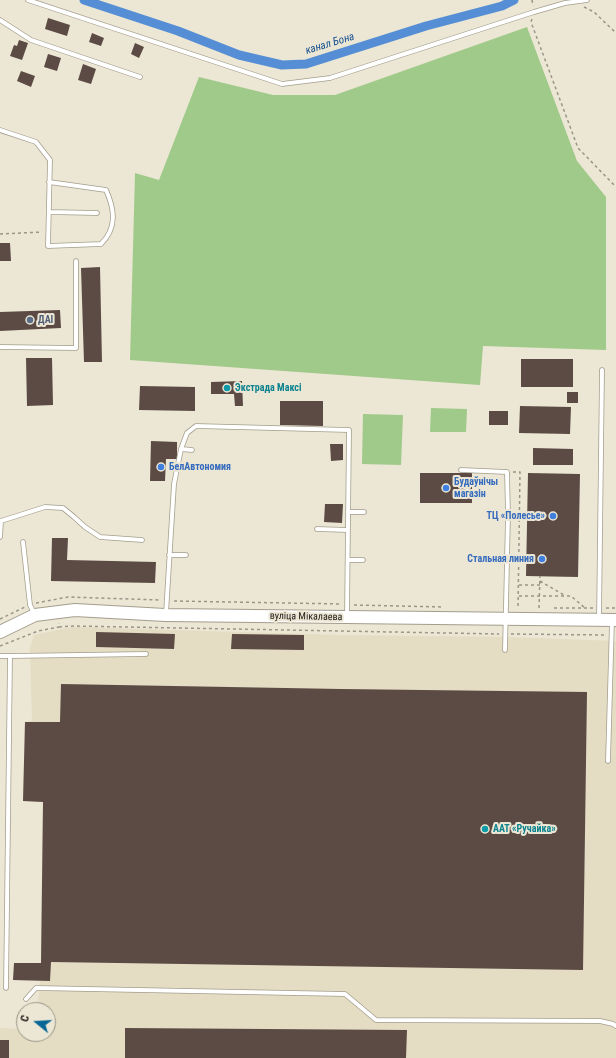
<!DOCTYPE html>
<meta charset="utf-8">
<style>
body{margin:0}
#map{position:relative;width:616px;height:1058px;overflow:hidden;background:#ece6d4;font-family:"Roboto Condensed",sans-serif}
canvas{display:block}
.north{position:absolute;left:16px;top:1002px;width:40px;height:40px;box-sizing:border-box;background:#ece6d4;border:1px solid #989486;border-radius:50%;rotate:288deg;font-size:11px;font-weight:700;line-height:16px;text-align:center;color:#1a1812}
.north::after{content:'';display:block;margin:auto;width:14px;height:18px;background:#076695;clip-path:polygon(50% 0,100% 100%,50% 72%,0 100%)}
</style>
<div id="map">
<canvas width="616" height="1058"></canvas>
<div class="north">С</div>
</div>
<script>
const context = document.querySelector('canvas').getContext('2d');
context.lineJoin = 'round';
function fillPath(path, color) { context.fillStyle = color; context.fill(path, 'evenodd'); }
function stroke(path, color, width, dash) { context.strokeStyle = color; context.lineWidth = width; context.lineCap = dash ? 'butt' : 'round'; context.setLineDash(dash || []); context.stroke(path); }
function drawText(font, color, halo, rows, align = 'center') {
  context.font = font + ' "Roboto Condensed",sans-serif'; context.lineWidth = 4; context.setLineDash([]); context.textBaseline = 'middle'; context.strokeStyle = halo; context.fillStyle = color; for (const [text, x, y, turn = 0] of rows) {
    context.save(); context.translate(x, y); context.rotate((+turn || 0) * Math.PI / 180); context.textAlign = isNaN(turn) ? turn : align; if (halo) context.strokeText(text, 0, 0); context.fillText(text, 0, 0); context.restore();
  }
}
const built = new Path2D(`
 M72,627L341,635L505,637L616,641V1058H0V1028L24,1029V1034H48V1019L50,1018L48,1016V1010H43L38,1004L40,981L13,980L14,963H41L43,802L23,801L25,722L32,721L30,648L34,635Z`);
const green = new Path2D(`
 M527,27L577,161L606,197V350L483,346L480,385L130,360L135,173L159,180L199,77L273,95H335Z
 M431,408L467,409L466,432H430Z
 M363,414L403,415L401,465L362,464Z`);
const canal = new Path2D(`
 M84,0L178,31L239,55L282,65L306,64L426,26L502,6L514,0`);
const building = new Path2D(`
 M48,18L70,25L67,36L45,29Z
 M92,33L104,38L101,46L89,42Z
 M19,40L28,43L22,60L10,56L14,45L17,46Z
 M135,43L144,47L139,58L131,54Z
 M48,54L61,58L57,71L44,67Z
 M83,64L96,69L91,84L78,80Z
 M21,71L35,76L31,87L17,81Z
 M0,243H10L11,261H0Z
 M100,267L102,362H84L81,268Z
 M60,310L61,328L0,331V312Z
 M26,358H52L53,405L27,406Z
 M521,359H573V387H521Z
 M242,381L243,406H235L234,394H211V382Z
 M140,386L195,387V411L139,410Z
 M567,392H578V403H567Z
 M280,401H323V426L280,425Z
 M520,406L571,407L570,434L519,433Z
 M489,411H508V425H489Z
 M151,441L177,442V459H166L165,481H150Z
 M330,444H343V460L331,461Z
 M533,448L573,449V465H533Z
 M420,473H472V503H420Z
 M528,473L580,474L578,577L526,576Z
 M325,504H343L342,523L324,522Z
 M52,538H68L67,560L156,562L155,583L51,581Z
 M96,632L175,634L174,649L96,647Z
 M232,634L304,635V650L231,649Z
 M61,684L341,689L587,692L583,970L51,962L50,981L13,980L14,963H41L43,802L23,801L25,722H60Z
 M125,1028L407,1030L406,1058H125Z
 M0,1040H9V1058H0Z`);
const path = new Path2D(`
 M532,0L533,6
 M584,7L594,12L616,33
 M532,19L531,22L578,148L616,187
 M0,234L42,232
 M513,472H520L518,608
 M519,558H526
 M540,581L564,595
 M519,585H540
 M519,596H571L585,608
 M174,601L342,604
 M36,603L68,597L160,600
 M354,605L444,607
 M539,608L540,576
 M554,608H594
 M606,608H616
 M0,619L25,607
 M59,627L73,626L499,634
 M511,634L605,635
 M0,646L38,631L59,627V623`);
const service = new Path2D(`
 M28,0L282,84L330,78L534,12L565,3L587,0
 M0,20L31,40L140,77
 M0,130L36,142L50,160L48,246L101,244C117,228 115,210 106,190L49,182
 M49,212L97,213
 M0,347L76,348V261
 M181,449L192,450
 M461,470L507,472L508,515L505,650
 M348,512H364
 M317,529L348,530
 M0,537L1,521L45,507L63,508L74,517L85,527L100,537L142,540
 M23,542L30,605L34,613
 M169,555H186
 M348,560H363
 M166,613L174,484L181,449L187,433L196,426L349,430L347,615
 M599,619L602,370
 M0,656H10L6,988
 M10,656L146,654
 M608,761L612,621
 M26,999L36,988L345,994L376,1020L600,1021L613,1024L616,1026`);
const secondary = new Path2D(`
 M0,632L35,615L75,610L165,615L616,620`);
const markers = [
 [30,320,4,"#5c6f8a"],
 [227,388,4,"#0f9aa8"],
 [161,467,4,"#3f7fe0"],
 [446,488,4,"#3f7fe0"],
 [553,516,4,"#3f7fe0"],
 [542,559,4,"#3f7fe0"],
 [485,829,4,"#0f9aa8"]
];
const serviceNames = [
 ["ДАІ",38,320]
];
const cultureNames = [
 ["Экстрада Максі",235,388],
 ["ААТ «Ручайка»",493,829]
];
const shopNames = [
 ["БелАвтономия",169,467],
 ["Будаўнічы",454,482],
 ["магазін",454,494],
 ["ТЦ «Полесье»",545,516,"right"],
 ["Стальная линия",534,559,"right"]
];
const streetNames = [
 ["вуліца Мікалаева",306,617,1]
];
const waterNames = [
 ["канал Бона",330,44,-17]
];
fillPath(built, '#e4dcc3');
fillPath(green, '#a0ca89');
stroke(canal, '#558ed5', 9);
fillPath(building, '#5b4b44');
stroke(service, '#a39d8d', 5.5);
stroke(secondary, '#a39d8d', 14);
stroke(path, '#999588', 1.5, [3, 3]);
stroke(service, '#fff', 4);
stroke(secondary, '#fff', 12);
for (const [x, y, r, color] of markers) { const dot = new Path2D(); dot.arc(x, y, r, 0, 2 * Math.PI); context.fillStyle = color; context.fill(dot); stroke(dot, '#ece6d4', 1.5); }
drawText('bold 10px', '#4e5e75', '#ece6d4', serviceNames, 'left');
drawText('bold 10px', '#0d838f', '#ece6d4', cultureNames, 'left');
drawText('bold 10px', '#366cbe', '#ece6d4', shopNames, 'left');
drawText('10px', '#1a1812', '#ece6d4', streetNames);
drawText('italic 11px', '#144f90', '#ece6d4', waterNames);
</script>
